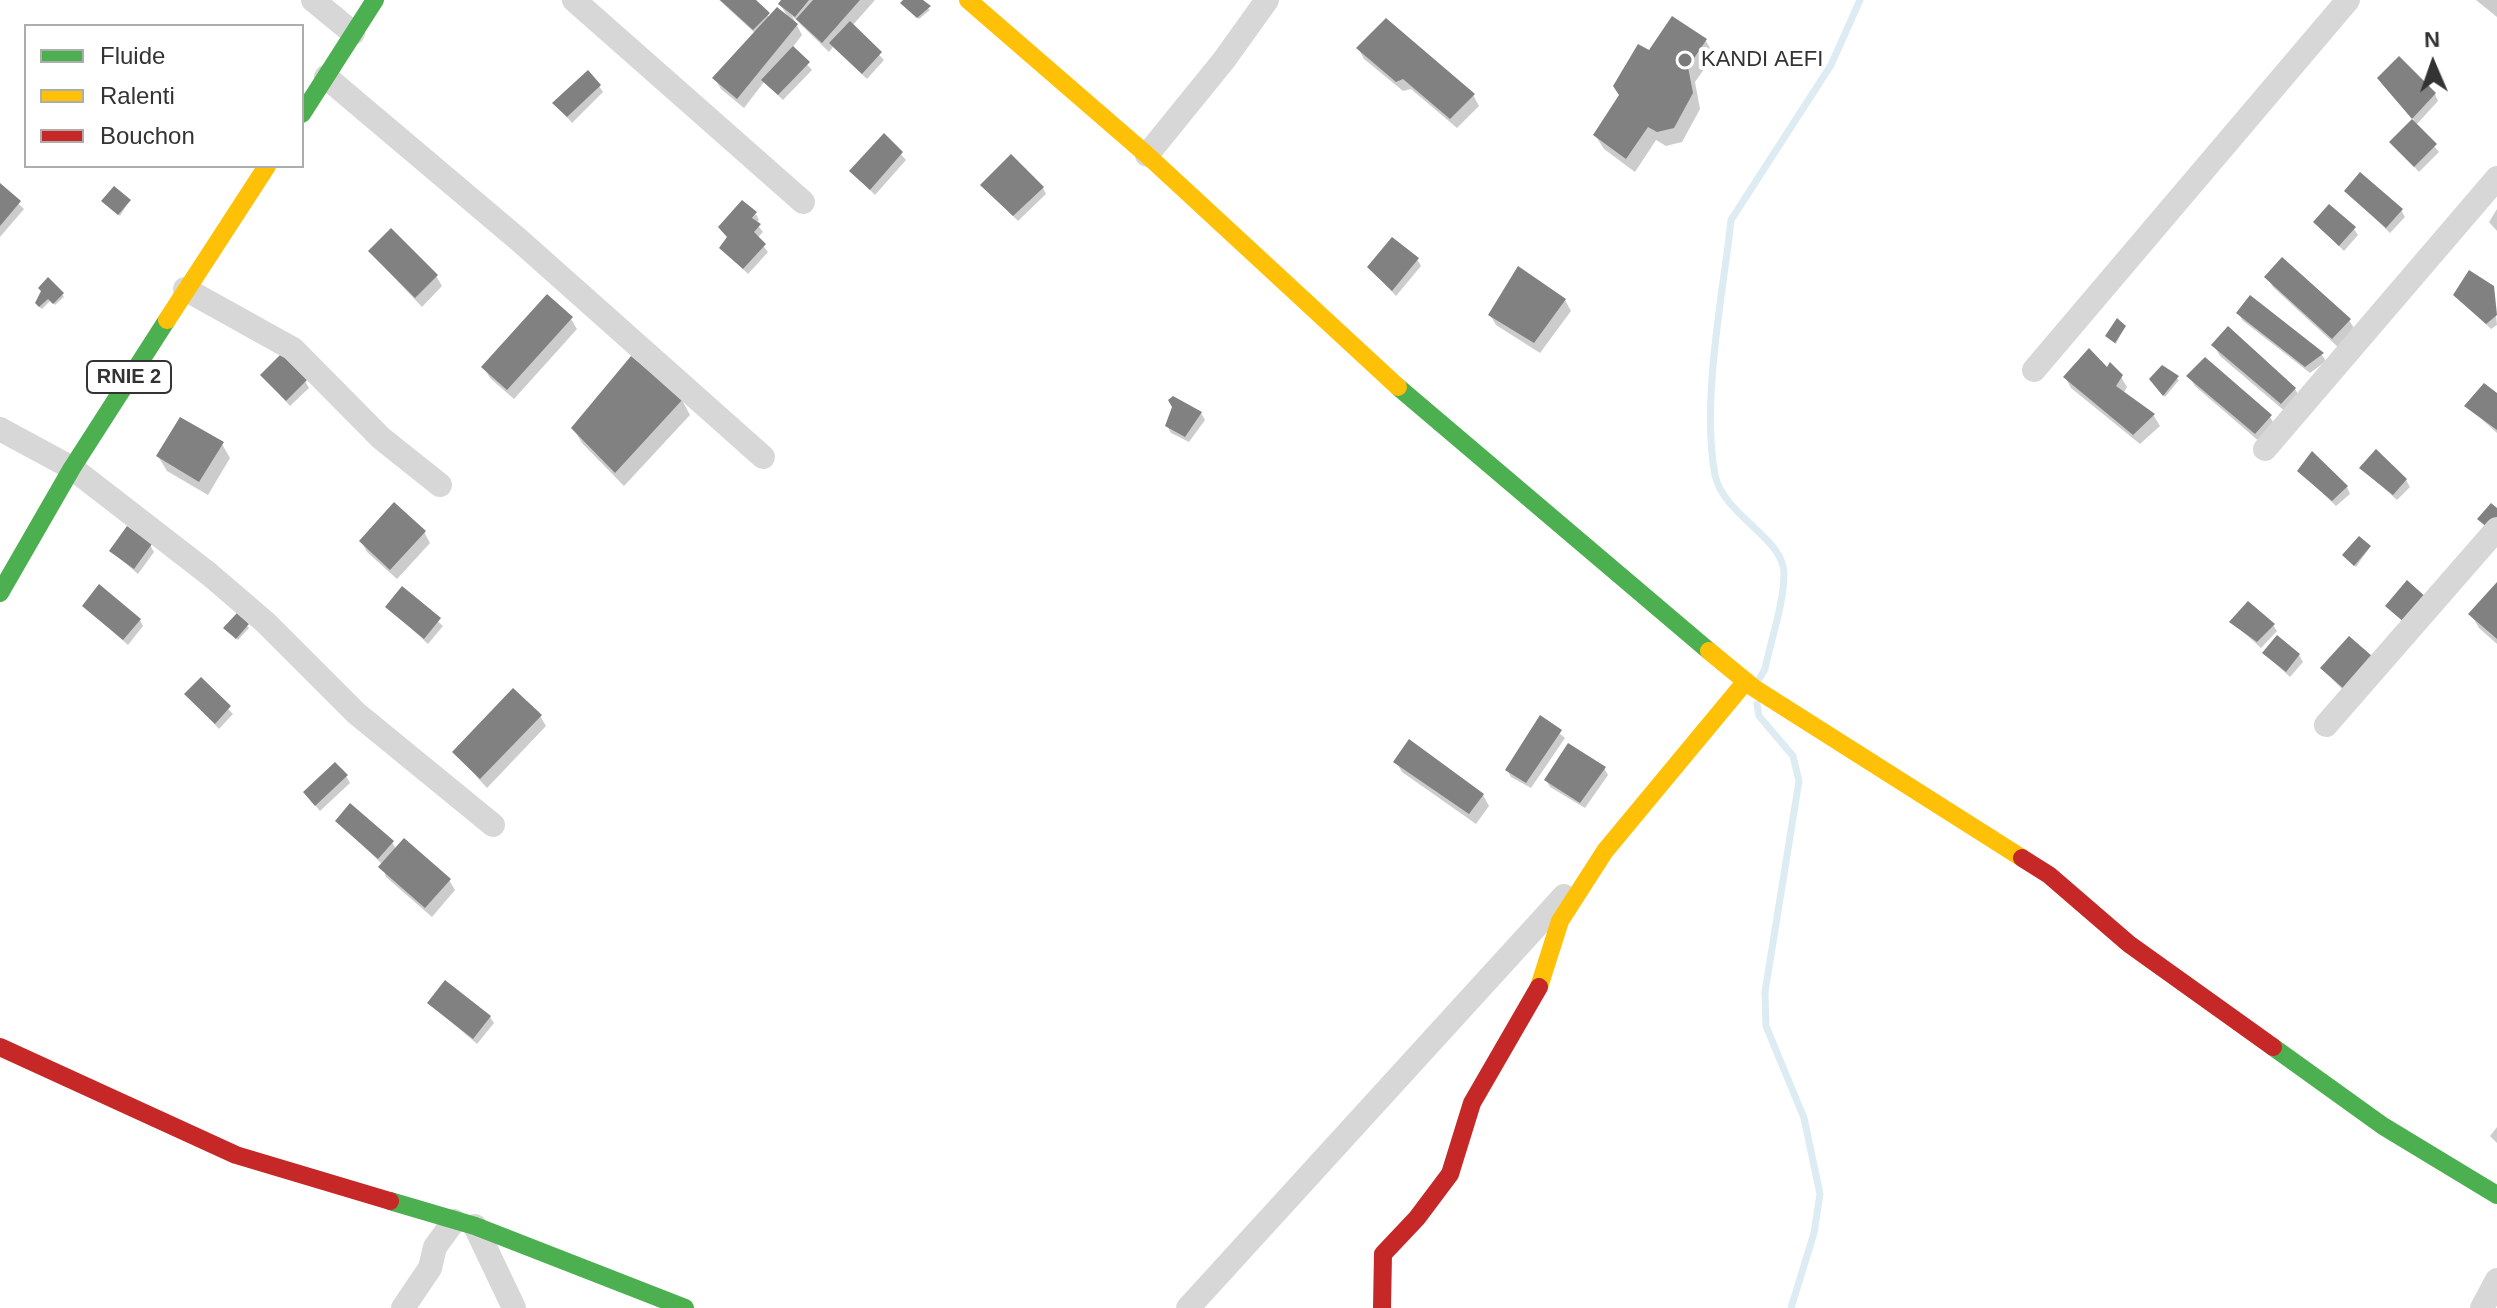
<!DOCTYPE html>
<style>
body{margin:0}
#map{position:relative;width:2497px;height:1308px;overflow:hidden;background:#fff;font-family:Helvetica,sans-serif}
canvas{display:block}
.legend{position:absolute;left:24px;top:24px;width:280px;height:144px;box-sizing:border-box;background:#fff;border:2px solid #adadad;margin:0;padding:10px 14px;list-style:none;font-size:24px;color:#333}
.legend li{display:flex;align-items:center;gap:16px;height:40px}
.legend b{width:40px;border:2px solid #adadad}
.north{position:absolute;left:2393px;top:24px;width:80px;height:80px;-webkit-text-stroke:6px #fff;paint-order:stroke;rotate:358deg;font-size:22px;font-weight:700;line-height:32px;text-align:center;color:#333}
.north::after{content:'';display:block;margin:auto;width:28px;height:36px;background:#333;clip-path:polygon(50% 0,100% 100%,50% 72%,0 100%)}
</style>
<div id="map">
<canvas width="2497" height="1308"></canvas>
<ul class="legend">
<li><b style="height:10px;background:#4caf50"></b>Fluide</li>
<li><b style="height:10px;background:#ffc107"></b>Ralenti</li>
<li><b style="height:10px;background:#c62828"></b>Bouchon</li>
</ul>
<div class="north">N</div>
</div>
<script>
const context = document.querySelector('canvas').getContext('2d');
context.lineJoin = 'round';
function fillPath(path, color) { context.fillStyle = color; context.fill(path, 'evenodd'); }
function stroke(path, color, width, dash) { context.strokeStyle = color; context.lineWidth = width; context.lineCap = dash ? 'butt' : 'round'; context.setLineDash(dash || []); context.stroke(path); }
function drawText(font, color, halo, rows, align = 'center') {
  context.font = font + ' Helvetica,sans-serif'; context.lineWidth = 8; context.setLineDash([]); context.textBaseline = 'middle'; context.strokeStyle = halo; context.fillStyle = color; for (const [text, x, y, turn = 0] of rows) {
    context.save(); context.translate(x, y); context.rotate((+turn || 0) * Math.PI / 180); context.textAlign = isNaN(turn) ? turn : align; if (halo) context.strokeText(text, 0, 0); context.fillText(text, 0, 0); context.restore();
  }
}
const shadow = new Path2D(`
 M719,0H753L770,18L789,19L780,4L784,0H875L852,26L884,60L867,79L833,47L829,52L792,16L802,35L792,48L812,70L783,100L764,82L744,108L721,89L715,79L756,34Z
 M906,0H919L930,10L919,19L904,6Z
 M2476,0H2497V17Z
 M1706,41L1714,55L1695,82L1700,109L1682,142L1666,146L1656,140L1635,172L1604,149L1595,135L1650,53Z
 M1358,48L1473,95L1479,106L1457,128L1411,89L1403,91L1364,59Z
 M2383,85L2435,94L2438,101L2416,125L2439,152L2419,172L2391,142L2414,120Z
 M599,86L603,92L572,123L555,103Z
 M884,135L906,160L875,195L851,171Z
 M982,185L1043,188L1046,194L1018,221Z
 M0,186L24,209L0,237Z
 M2346,191L2401,210L2405,217L2390,233Z
 M129,201L120,216L103,202Z
 M2497,209V231L2489,222Z
 M756,214L759,220L756,223L763,232L757,238L768,252L748,274L722,248Z
 M2315,222L2354,229L2358,235L2344,251Z
 M370,252L436,276L442,286L422,307Z
 M1417,259L1421,266L1396,296L1369,267Z
 M2267,277L2349,320L2355,330L2339,348L2273,287Z
 M2493,287L2497,325L2491,329L2455,295Z
 M43,292L62,294L64,297L55,305L51,300L42,309L38,306Z
 M2251,298L2322,355L2326,361L2310,373L2242,320L2239,313Z
 M1565,300L1571,311L1540,353L1496,325L1490,315Z
 M571,319L577,329L514,399L490,378L484,368Z
 M2124,328L2116,344L2109,339L2107,336Z
 M2214,345L2295,389L2301,399L2287,413L2220,356Z
 M2163,368L2179,380L2165,397L2153,382Z
 M2107,370L2121,377L2127,387L2123,394L2154,416L2160,426L2140,444L2071,388L2065,377Z
 M263,376L305,381L309,388L290,406Z
 M2189,376L2270,417L2276,427L2261,443L2195,386Z
 M2497,395V433L2467,406Z
 M682,400L690,415L624,486L582,443L573,428Z
 M1201,413L1205,420L1189,442L1171,433L1167,426Z
 M222,444L230,458L208,495L167,471L158,456Z
 M2361,468L2406,480L2410,487L2397,500Z
 M2299,471L2347,487L2350,494L2336,506Z
 M424,532L430,543L397,579L367,552L361,541Z
 M150,545L154,552L138,574L111,551Z
 M2370,547L2356,567L2346,558Z
 M2497,585V644L2479,628L2471,614Z
 M402,589L443,626L428,644L388,607Z
 M84,606L140,620L143,626L128,645Z
 M237,616L249,628L238,640L227,630Z
 M2232,622L2273,625L2277,631L2261,648Z
 M2349,639L2347,694L2322,669Z
 M2264,653L2299,655L2303,662L2290,677Z
 M201,680L233,714L219,729L187,695Z
 M540,716L546,726L487,788L454,752Z
 M1541,718L1565,738L1531,788L1511,777L1507,770Z
 M1396,762L1483,795L1489,806L1476,824L1402,772Z
 M1604,768L1608,775L1585,808L1550,787L1546,780Z
 M346,776L350,783L320,811L305,793Z
 M337,821L392,842L396,849L449,880L455,890L432,917L386,877L382,864Z
 M429,1003L490,1017L494,1023L477,1044Z
 M2497,1127V1143L2490,1136Z`);
const stream = new Path2D(`
 M1758,681L1765,669C1771,639 1784,604 1784,573C1783,537 1724,516 1715,475C1702,407 1720,308 1729,238L1731,220L1831,65L1860,0
 M1757,704L1759,716L1793,756L1799,781L1765,992L1766,1026L1804,1118L1820,1194L1814,1233L1791,1308`);
const building = new Path2D(`
 M720,0H756L770,13L753,30Z
 M781,0H809L795,17L778,4Z
 M813,0H860L822,43L796,19Z
 M903,0H923L931,6L917,18L900,3Z
 M777,7L798,24L737,99L712,78Z
 M1672,16L1707,39L1688,67L1693,93L1674,128L1657,132L1648,127L1626,159L1593,135L1619,95L1613,86L1638,44L1649,50Z
 M1386,18L1475,94L1450,119L1403,79L1396,82L1356,48Z
 M850,21L882,52L862,74L829,43Z
 M793,46L810,62L778,95L761,80Z
 M2399,56L2436,93L2412,119L2377,78Z
 M588,70L601,85L567,117L552,103Z
 M2412,119L2437,144L2414,167L2389,142Z
 M884,133L903,152L870,190L849,171Z
 M1011,154L1044,187L1013,216L980,185Z
 M2360,172L2403,209L2386,228L2344,191Z
 M0,183L21,201L0,226Z
 M114,186L131,200L118,215L101,201Z
 M742,200L757,212L752,218L761,224L754,232L766,244L743,269L719,248L727,237L718,227Z
 M2329,204L2356,227L2339,246L2313,222Z
 M391,228L438,275L415,298L368,251Z
 M1392,237L1419,258L1392,291L1367,267Z
 M2282,257L2351,319L2332,339L2264,277Z
 M1518,266L1566,299L1534,343L1488,315Z
 M2469,270L2494,286L2497,315L2486,324L2453,295Z
 M48,277L64,293L53,304L48,299L39,307L35,303L41,291L38,288Z
 M547,294L573,317L507,390L481,367Z
 M2250,295L2324,353L2305,367L2236,313Z
 M2117,318L2126,326L2115,343L2105,336Z
 M2228,326L2296,388L2281,404L2211,345Z
 M2089,348L2107,367L2110,362L2123,375L2116,386L2155,414L2133,435L2063,377Z
 M281,354L307,380L286,401L260,375Z
 M631,356L683,399L615,473L571,428Z
 M2205,357L2272,415L2255,434L2186,376Z
 M2162,365L2179,376L2163,396L2149,379Z
 M2484,383L2497,393V430L2464,406Z
 M1173,396L1202,412L1185,437L1165,426L1172,407L1168,400Z
 M180,417L224,442L199,482L156,456Z
 M2376,449L2407,479L2393,495L2359,468Z
 M2312,451L2348,486L2332,501L2297,471Z
 M394,502L426,531L390,570L359,541Z
 M2491,503L2497,508V518L2488,528L2477,519Z
 M127,526L152,544L134,569L109,551Z
 M2359,536L2371,546L2354,566L2342,555Z
 M2407,580L2428,599L2405,623L2385,606Z
 M2497,582V639L2468,614Z
 M99,584L141,619L123,640L82,606Z
 M402,586L441,618L424,639L385,607Z
 M2248,601L2275,624L2257,642L2229,622Z
 M237,613L249,624L236,639L223,628Z
 M2277,635L2300,654L2286,672L2262,653Z
 M2349,636L2372,656L2343,688L2320,668Z
 M201,677L231,706L215,724L184,694Z
 M513,688L542,715L480,779L452,752Z
 M1540,715L1562,730L1526,783L1505,770Z
 M1409,739L1484,794L1469,814L1393,762Z
 M1568,743L1606,767L1580,803L1544,780Z
 M335,762L348,775L315,806L303,792Z
 M350,803L394,841L378,859L335,821Z
 M404,838L451,879L425,908L378,867Z
 M445,980L491,1016L473,1039L427,1003Z`);
const street = new Path2D(`
 M313,0L353,33
 M574,0L803,202
 M326,77L519,240L763,457
 M1147,155L1224,60L1267,0
 M185,289L293,349L381,438L440,485
 M2034,370L2348,0
 M0,429L72,468L209,574L265,622L356,713L493,825
 M2265,449L2497,178
 M2326,725L2497,529
 M475,1226L514,1308
 M403,1308L430,1268L435,1247L454,1221
 M1188,1308L1564,896
 M2482,1308L2497,1280`);
const fast = new Path2D(`
 M302,114L375,0
 M1398,387L1709,651
 M0,593L72,468L167,320
 M2273,1047L2383,1126L2497,1195
 M390,1201L475,1226L685,1308`);
const slow = new Path2D(`
 M968,0L1147,155L1398,387
 M167,320L267,166
 M1709,651L1754,688L2022,858
 M1539,987L1560,921L1605,851L1746,681`);
const jam = new Path2D(`
 M2022,858L2049,875L2129,944L2273,1047
 M0,1047L236,1155L390,1201
 M1382,1308L1383,1254L1417,1218L1450,1174L1472,1103L1539,987`);
const markers = [
 [1685,60,8,"#7a7a7a"]
];
const shields = [
 [129,377,84]
];
const shieldNames = [
 ["RNIE 2",129,377]
];
const poiNames = [
 ["KANDI AEFI",1701,60]
];
fillPath(shadow, '#0003');
stroke(stream, '#ddebf3', 7);
fillPath(building, '#818181');
stroke(street, '#d7d7d7', 24);
stroke(fast, '#4caf50', 18);
stroke(slow, '#ffc107', 18);
stroke(jam, '#c62828', 18);
for (const [x, y, r, color] of markers) { const dot = new Path2D(); dot.arc(x, y, r, 0, 2 * Math.PI); context.fillStyle = color; context.fill(dot); stroke(dot, '#fff', 3); }
for (const [x, y, w] of shields) { const box = new Path2D(); box.roundRect(x - w / 2, y - 16, w, 32, 6); context.fillStyle = '#fff'; context.fill(box); stroke(box, '#333', 2); }
drawText('bold 20px', '#333', null, shieldNames);
drawText('22px', '#333', '#fff', poiNames, 'left');
</script>
